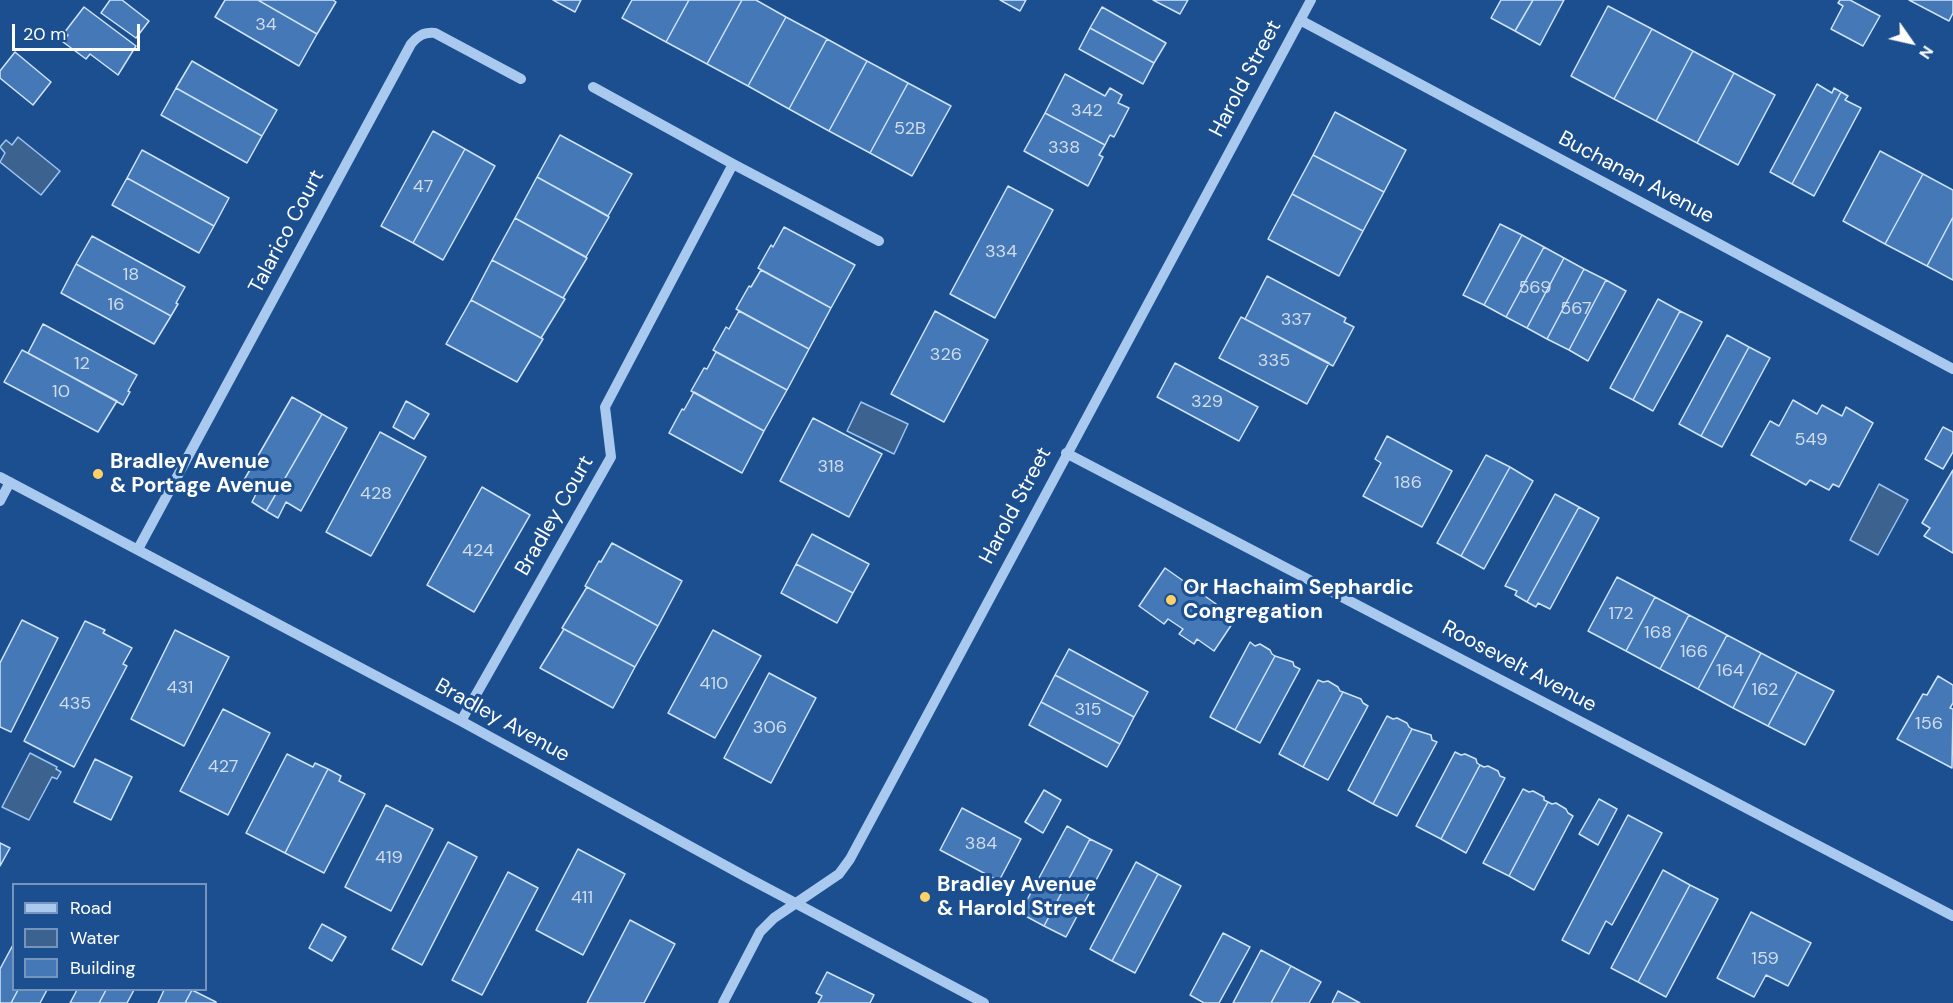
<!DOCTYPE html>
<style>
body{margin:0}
#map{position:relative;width:1953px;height:1003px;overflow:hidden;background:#1b4f8f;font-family:"DM Sans",sans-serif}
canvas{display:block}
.legend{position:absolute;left:12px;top:883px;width:195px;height:108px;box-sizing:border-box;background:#1b4f8f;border:2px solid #7695bc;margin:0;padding:8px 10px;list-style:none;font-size:18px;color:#fff}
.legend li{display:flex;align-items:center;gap:12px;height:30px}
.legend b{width:30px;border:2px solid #7695bc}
.north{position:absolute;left:1881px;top:12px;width:60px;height:60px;-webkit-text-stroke:4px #1b4f8f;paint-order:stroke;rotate:124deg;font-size:16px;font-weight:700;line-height:24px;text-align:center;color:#fff}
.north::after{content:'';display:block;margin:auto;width:21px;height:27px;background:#fff;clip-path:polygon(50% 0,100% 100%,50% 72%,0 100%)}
.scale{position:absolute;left:12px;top:24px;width:128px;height:27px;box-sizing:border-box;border:3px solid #fff;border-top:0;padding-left:8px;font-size:18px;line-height:21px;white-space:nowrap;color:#fff;-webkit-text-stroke:4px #1b4f8f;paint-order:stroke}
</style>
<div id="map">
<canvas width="1953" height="1003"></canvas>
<ul class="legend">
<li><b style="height:8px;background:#a9c9ee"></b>Road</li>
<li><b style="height:16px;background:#3c6290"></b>Water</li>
<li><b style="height:16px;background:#4478b7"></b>Building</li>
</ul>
<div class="north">N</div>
<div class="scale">20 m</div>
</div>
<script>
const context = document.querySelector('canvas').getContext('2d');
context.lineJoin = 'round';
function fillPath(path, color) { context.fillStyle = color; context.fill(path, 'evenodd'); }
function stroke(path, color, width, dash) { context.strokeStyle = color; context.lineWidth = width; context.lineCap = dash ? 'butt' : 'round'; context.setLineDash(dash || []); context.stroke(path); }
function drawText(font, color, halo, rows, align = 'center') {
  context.font = font + ' "DM Sans",sans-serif'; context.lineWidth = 6; context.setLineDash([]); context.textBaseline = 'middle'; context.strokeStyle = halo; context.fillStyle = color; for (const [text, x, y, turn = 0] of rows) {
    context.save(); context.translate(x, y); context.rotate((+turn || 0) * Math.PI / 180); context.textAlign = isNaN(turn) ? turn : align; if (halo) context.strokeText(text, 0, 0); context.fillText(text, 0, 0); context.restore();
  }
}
const water = new Path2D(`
 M18,137L60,171L41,195L0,162L5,153L0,147L6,140L12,145Z
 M861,402L908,424L894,454L847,431Z
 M1879,484L1908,500L1878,555L1850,540Z
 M30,753L57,767L56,769L61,772L57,779L52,777L29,820L2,807Z`);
const building = new Path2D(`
 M110,0H122L149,21L136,38L101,13Z
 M225,0H258L317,34L299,66L215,17Z
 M258,0H333L336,2L317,34Z
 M553,0H581L575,12Z
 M632,0H689L666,42L622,18Z
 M689,0H742L707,64L666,42Z
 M742,0H756L786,17L748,86L707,64Z
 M1000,0H1026L1020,11Z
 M1153,0H1188L1180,14Z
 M1501,0H1533L1515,31L1491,18Z
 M1533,0H1564L1540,45L1515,31Z
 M1840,0H1850L1880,16L1863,46L1831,29L1843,6L1838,3Z
 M1909,0H1953V13L1949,21Z
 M1608,6L1652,29L1614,99L1571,76Z
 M84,7L136,46L118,75L90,54L86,59L63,42L68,35L64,33Z
 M1102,7L1166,43L1154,63L1090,28Z
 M786,17L827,39L789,109L748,86Z
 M1090,28L1154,63L1143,84L1079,49Z
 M1652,29L1693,51L1656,121L1614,99Z
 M827,39L867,61L829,131L789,109Z
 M1693,51L1734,73L1697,143L1656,121Z
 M15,52L51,82L33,105L0,78V71Z
 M192,61L277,110L262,136L176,88Z
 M867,61L908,83L870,153L829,131Z
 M1734,73L1775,95L1738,165L1697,143Z
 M1065,74L1105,96L1110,88L1122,95L1118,103L1129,108L1114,137L1110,135L1105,145L1045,113Z
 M908,83L951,106L912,176L870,153Z
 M1817,84L1832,93L1834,88L1841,92L1792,184L1770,172Z
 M176,88L262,136L247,163L161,115Z
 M1841,92L1848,96L1845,100L1861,108L1814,196L1792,184Z
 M1335,112L1406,150L1384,192L1313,155Z
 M1045,113L1105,145L1099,155L1103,157L1088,186L1024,151Z
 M433,131L465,149L413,243L381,226Z
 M560,135L632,174L608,216L537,177Z
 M465,149L495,166L443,260L413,243Z
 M142,150L229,198L214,226L127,178Z
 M1880,151L1923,174L1885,244L1843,221Z
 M1313,155L1384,192L1363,231L1292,194Z
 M1923,174L1953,190V217L1927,266L1885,244Z
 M537,177L609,217L586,257L515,218Z
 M127,178L214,226L199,253L112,205Z
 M1008,186L1053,210L995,318L950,294Z
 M1292,194L1363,231L1339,276L1268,239Z
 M1953,217V280L1927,266Z
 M515,218L587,258L563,298L492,260Z
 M1500,224L1522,235L1484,305L1463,295Z
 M784,227L855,265L831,308L758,268L771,245L773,247Z
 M1522,235L1544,247L1506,317L1484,305Z
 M92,236L185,287L176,303L178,304L171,316L76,264Z
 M1544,247L1564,258L1527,328L1506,317Z
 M1564,258L1584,269L1547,339L1527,328Z
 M492,260L565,299L541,338L471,300Z
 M76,264L171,316L154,344L61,293Z
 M1584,269L1606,280L1569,350L1547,339Z
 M761,270L831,308L809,349L736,309L749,286L751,287Z
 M1267,276L1346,318L1344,322L1354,327L1333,366L1245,319Z
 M1606,280L1626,291L1588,361L1569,350Z
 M1658,299L1680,311L1633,400L1610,388Z
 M471,300L543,339L517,382L446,344Z
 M739,311L809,349L787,390L713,350L726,327L729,329Z
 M935,311L988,340L944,422L891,394Z
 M1680,311L1702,322L1653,411L1633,400Z
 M1241,317L1329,363L1307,404L1219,358Z
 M43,324L137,375L128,391L130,392L123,405L28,353Z
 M1727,335L1749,347L1701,436L1679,424Z
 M1749,347L1770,358L1722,447L1701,436Z
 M22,350L117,401L98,432L4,382Z
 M716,352L787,390L764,431L691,391L704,368L707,369Z
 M1175,363L1258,407L1239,441L1157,397Z
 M694,392L764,431L742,473L669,433L682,409L684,410Z
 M292,397L322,414L266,511L252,502L259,488L244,480Z
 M1793,400L1817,414L1822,405L1842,416L1846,407L1873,423L1839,487L1833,484L1829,490L1810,480L1806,485L1751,455L1770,421L1779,426Z
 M406,401L429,414L414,439L393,427Z
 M322,414L347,428L301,511L286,502L278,518L266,511Z
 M813,418L882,454L849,517L780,481Z
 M1943,427L1953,432V452L1943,469L1925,459Z
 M380,432L426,457L371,556L326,532Z
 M1387,436L1452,471L1422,527L1363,496L1381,463L1375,459Z
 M1486,455L1510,467L1461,556L1437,543Z
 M1510,467L1533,481L1484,569L1461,556Z
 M1953,470V553L1924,536L1930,528L1922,523Z
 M482,487L530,515L474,612L427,585Z
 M1555,494L1579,507L1527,602L1515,595L1517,591L1505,586Z
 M1579,507L1599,518L1550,609L1538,603L1536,607L1527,602Z
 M812,534L869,564L853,593L796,564Z
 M612,543L682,581L658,626L585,586L599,561L601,562Z
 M796,564L853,593L837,623L781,593Z
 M1165,568L1236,618L1214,651L1197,639L1194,644L1179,634L1183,629L1168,619L1164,624L1139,606Z
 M1617,577L1655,597L1626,651L1588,631Z
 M587,587L658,626L635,667L562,628Z
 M1655,597L1689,615L1660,669L1626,651Z
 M1689,615L1727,635L1698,689L1660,669Z
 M22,620L58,638L11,732L0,727V663Z
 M85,621L105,630L103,633L132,648L123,664L127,666L74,767L24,741Z
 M564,629L635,667L613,708L540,668Z
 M175,630L229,657L184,746L131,719Z
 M713,630L761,656L715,738L668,713Z
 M1727,635L1761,653L1733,708L1698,689Z
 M1250,642L1255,646L1260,644L1270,650L1272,654L1275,656L1235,730L1210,717Z
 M1069,649L1148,692L1134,717L1055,675Z
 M1761,653L1797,672L1768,726L1733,708Z
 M1275,656L1293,662L1294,666L1300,669L1260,743L1235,730Z
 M1797,672L1834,691L1805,745L1768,726Z
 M769,673L816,698L771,783L724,758Z
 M1055,675L1134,717L1120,744L1041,702Z
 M1938,676L1953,685V703L1950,708L1953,709L1952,768L1897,739L1923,694L1927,695Z
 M1318,680L1323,682L1328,681L1338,687L1340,691L1343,692L1303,767L1279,754Z
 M1343,692L1361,699L1363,703L1368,706L1328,780L1303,767Z
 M1041,702L1120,744L1107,767L1029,725Z
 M223,709L270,733L228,815L180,791Z
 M1387,716L1393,719L1397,718L1407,723L1409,727L1412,729L1373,804L1348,790Z
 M1412,729L1431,735L1432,740L1437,742L1397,816L1373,804Z
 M1455,752L1461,755L1465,754L1476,759L1477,763L1480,765L1441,839L1416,826Z
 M287,754L313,767L315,763L328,769L285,853L246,833Z
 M95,759L132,777L111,820L74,802Z
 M1480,765L1484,767L1488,766L1498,771L1500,776L1505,778L1466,853L1441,839Z
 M328,769L341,776L339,781L365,794L324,873L285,853Z
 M1523,789L1529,792L1533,791L1544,797V800L1548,802L1509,876L1483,863Z
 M1044,790L1061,800L1043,833L1025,822Z
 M1599,799L1617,809L1598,845L1579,834Z
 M1548,802L1552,804L1556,803L1566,809L1568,813L1573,816L1534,890L1509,876Z
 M386,805L433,829L391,911L345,887Z
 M962,808L1021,839L999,881L940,850Z
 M1628,815L1662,833L1612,925L1606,921L1589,954L1562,940Z
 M1067,826L1090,839L1044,926L1020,913Z
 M1090,839L1112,850L1066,937L1044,926Z
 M448,842L477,857L422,965L392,949Z
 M0,843L10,848L0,866Z
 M578,849L625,874L583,955L536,930Z
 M1136,862L1158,874L1112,961L1090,949Z
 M1663,870L1690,885L1638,982L1611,968Z
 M508,872L538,888L482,995L452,980Z
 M1158,874L1181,886L1135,973L1112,961Z
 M1690,885L1718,899L1666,997L1638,982Z
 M1751,912L1811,943L1788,986L1766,975L1754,997L1717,978Z
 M630,920L675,944L644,1003H587Z
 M322,924L346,937L332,961L309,948Z
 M1223,933L1250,947L1219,1003H1204L1190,995Z
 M14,943V990H18L11,1003H0V969Z
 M1261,950L1291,966L1271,1003H1233Z
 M1291,966L1321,982L1309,1003H1271Z
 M827,972L874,995L870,1003H818L822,996L816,993Z
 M18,990H47L40,1003H11Z
 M77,990H106L99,1003H70Z
 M106,990H134L127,1003H99Z
 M164,990H192L185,1003H158Z
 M192,990L216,1002V1003H185Z
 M1338,991L1360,1003H1332Z`);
const minor = new Path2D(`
 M1300,20L1953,369
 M593,87L733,164L879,241
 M1066,453L1953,916
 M0,477L461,721L748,878L984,1003
 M0,501L10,482
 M138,549L411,44C418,36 423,32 435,33L521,79
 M461,721L611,457L605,407L733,164
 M723,1003L760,932L774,918L839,874L850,859L1311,0`);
const markers = [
 [98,474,6,"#ffd166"],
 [1171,600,6,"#ffd166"],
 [925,897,6,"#ffd166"]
];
const numberNames = [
 ["34",266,25],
 ["342",1087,111],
 ["52B",910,129],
 ["338",1064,148],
 ["47",423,187],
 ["334",1001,252],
 ["18",131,275],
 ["569",1535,288],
 ["16",116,305],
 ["567",1576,309],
 ["337",1296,320],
 ["326",946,355],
 ["335",1274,361],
 ["12",82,364],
 ["10",61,392],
 ["329",1207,402],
 ["549",1811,440],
 ["318",831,467],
 ["186",1408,483],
 ["428",376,494],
 ["424",478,551],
 ["172",1621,614],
 ["168",1658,633],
 ["166",1694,652],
 ["164",1730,671],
 ["410",714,684],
 ["431",180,688],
 ["162",1765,690],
 ["435",75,704],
 ["315",1088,710],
 ["156",1929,724],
 ["306",770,728],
 ["427",223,767],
 ["384",981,844],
 ["419",389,858],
 ["411",582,898],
 ["159",1765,959]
];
const streetNames = [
 ["Harold Street",1246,79,-62],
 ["Buchanan Avenue",1636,178,28],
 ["Talarico Court",287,232,-62],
 ["Harold Street",1016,506,-62],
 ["Bradley Court",555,516,-60],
 ["Roosevelt Avenue",1519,667,28],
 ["Bradley Avenue",502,721,29]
];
const poiNames = [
 ["Bradley Avenue",110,462],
 ["& Portage Avenue",110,486],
 ["Or Hachaim Sephardic",1183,588],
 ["Congregation",1183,612],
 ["Bradley Avenue",937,885],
 ["& Harold Street",937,909]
];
fillPath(water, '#3c6290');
stroke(water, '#9cc4f0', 1.5);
fillPath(building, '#4478b7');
stroke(building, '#cfe3fa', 1.5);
stroke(minor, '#a9c9ee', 10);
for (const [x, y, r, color] of markers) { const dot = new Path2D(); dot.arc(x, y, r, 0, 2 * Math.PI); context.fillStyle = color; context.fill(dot); stroke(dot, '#1b4f8f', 2); }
drawText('18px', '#d0dded', null, numberNames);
drawText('21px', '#fff', '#1b4f8f', streetNames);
drawText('bold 21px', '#fff', '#1b4f8f', poiNames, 'left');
</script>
